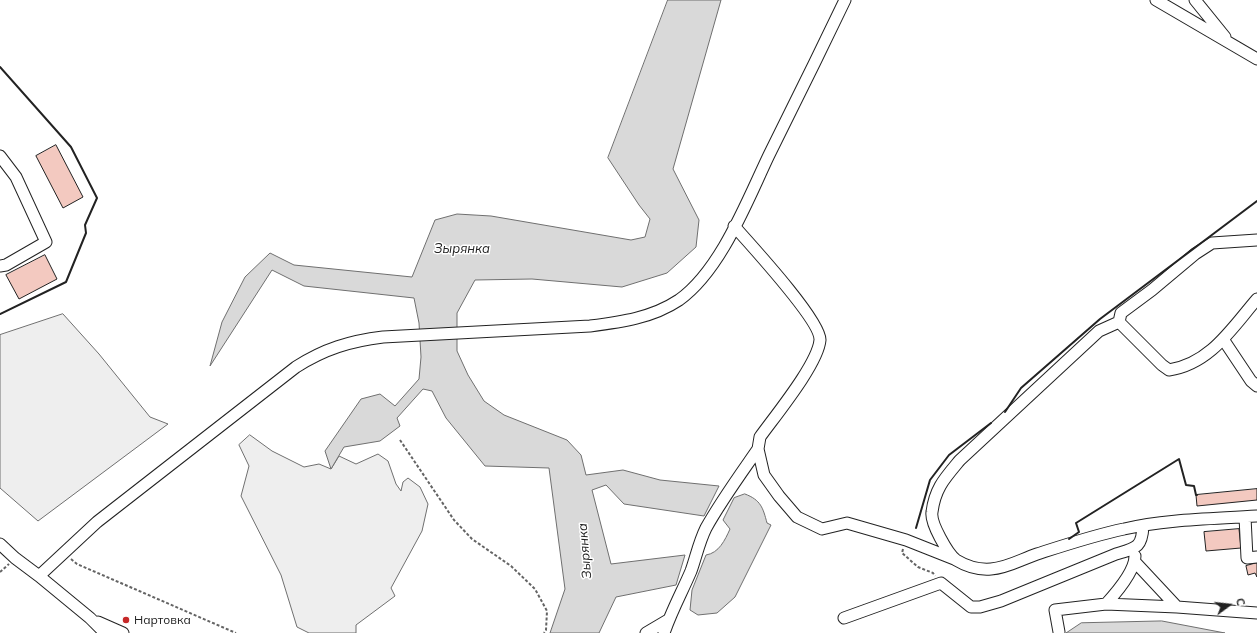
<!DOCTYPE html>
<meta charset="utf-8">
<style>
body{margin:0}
#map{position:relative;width:1257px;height:633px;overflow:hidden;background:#fff;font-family:Mulish,sans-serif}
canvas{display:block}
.north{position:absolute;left:1209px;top:585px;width:40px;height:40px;-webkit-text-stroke:3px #fff;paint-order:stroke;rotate:75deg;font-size:11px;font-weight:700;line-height:16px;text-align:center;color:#222}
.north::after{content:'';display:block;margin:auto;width:14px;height:18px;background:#222;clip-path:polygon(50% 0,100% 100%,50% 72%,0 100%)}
</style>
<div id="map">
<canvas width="1257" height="633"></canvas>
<div class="north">С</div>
</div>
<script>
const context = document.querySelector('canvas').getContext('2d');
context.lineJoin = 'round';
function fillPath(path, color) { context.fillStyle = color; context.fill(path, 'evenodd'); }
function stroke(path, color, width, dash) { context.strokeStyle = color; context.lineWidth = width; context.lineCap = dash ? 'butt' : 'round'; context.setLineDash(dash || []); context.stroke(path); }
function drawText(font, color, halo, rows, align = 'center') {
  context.font = font + ' Mulish,sans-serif'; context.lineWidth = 3; context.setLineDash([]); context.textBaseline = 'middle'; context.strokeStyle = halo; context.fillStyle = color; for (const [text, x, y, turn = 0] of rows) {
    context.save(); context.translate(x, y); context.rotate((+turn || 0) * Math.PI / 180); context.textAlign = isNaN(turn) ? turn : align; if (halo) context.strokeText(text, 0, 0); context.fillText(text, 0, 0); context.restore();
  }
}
const green = new Path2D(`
 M63,314L99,354L150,417L168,424L38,521L0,488V335Z
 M250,435L272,451L304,467L319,464L331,469L339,456L356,464L378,454L388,461L396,484L401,491L403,482L408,478L420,487L428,504L422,531L391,588L395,596L356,625V633H309L297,627L281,575L241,496L249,466L239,445Z`);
const water = new Path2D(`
 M668,0H721L673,169L699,220L696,247L667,273L622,287L532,279L475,280L457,313V351L468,375L484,401L504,415L567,440L581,455L586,475L623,470L660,480L719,486L704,516L624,504L606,485L592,490L611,564L685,555L676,585L616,597L599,633H550L565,589L549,468L485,466L446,418L432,391L423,389L397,418L400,426L380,441L344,447L331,469L325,451L361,399L380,394L395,406L419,379L421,357L419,323L414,298L304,286L272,270L210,366L222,322L245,277L270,253L294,265L412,277L435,220L457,214L491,216L631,240L645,237L650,219L639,205L608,158Z
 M745,494C761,500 763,508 767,523L771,525L735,597L717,613L698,615L690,610L692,590L706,555C719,553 725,540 730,529L723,520L734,498Z
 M1162,621L1225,633H1066L1081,623Z`);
const building = new Path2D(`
 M56,145L83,197L63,208L36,156Z
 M45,255L57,279L19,299L6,275Z
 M1257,489V500L1197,506L1196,495Z
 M1239,529L1241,548L1206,551L1204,532Z
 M1257,563V577L1255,573L1248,575L1246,566Z`);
const path = new Path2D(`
 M400,440L454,520L472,539L511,566L535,589L547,611L546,630L544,633
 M903,549L902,553L918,567L933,573L935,576
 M71,559L77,564L236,633
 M0,572L9,564`);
const minor = new Path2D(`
 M1156,0L1257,59
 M1195,0L1225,37
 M0,156L16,177L46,242L6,265L0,266
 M1119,322L1099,331L960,460C945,478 935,488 932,512C930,523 948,554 956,560C966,566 979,570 991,569C1007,568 1022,559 1037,554C1065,545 1095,535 1124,529C1167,519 1213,519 1257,516
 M1119,322L1162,365L1169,370C1210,364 1232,328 1257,299
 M1119,322L1121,313L1152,290L1195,254L1212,243L1257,240
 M1223,339L1251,381L1257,386
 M758,449L764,475L779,496L797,517L822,529L847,523L906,540L954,559
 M1245,517L1247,558L1257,557
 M0,544L15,558L39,576
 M1135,562L1177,607L1257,613
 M1106,604L1177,607
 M844,618L941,583L971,607H980L1001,601L1116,554C1136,548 1142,548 1143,526
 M98,622L123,633
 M1059,632L1055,610L1106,604C1116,593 1135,571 1135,556
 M105,633L90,618L39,576L97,522L296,367C324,349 350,341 383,337L590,326C621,322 652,318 679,300C721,270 747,201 769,155C795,103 820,52 845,0
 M646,633L668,620
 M664,633C671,612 682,592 691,571C696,557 699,542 706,528C721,501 740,475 758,449L760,437C775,416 818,364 820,340C821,321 750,244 734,226`);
const wall = new Path2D(`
 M0,67L71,147L97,198L85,225L86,233L66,282L0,314
 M1005,412L1021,388L1100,319L1257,201
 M916,528L930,480L949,455L991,423
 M1069,539L1079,532L1076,523L1179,459L1186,485L1194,486L1196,495H1197`);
const markers = [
 [126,620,4,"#c62828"]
];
const poiNames = [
 ["Нартовка",134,620]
];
const waterNames = [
 ["Зырянка",462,249],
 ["Зырянка",585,551,-95]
];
fillPath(green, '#eee');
stroke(green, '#6f6f6f', 1);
fillPath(water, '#d9d9d9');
stroke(water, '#6f6f6f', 1);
fillPath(building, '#f3c9c0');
stroke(building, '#222', 1);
stroke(minor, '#222', 13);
stroke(path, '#646464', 2, [3, 2]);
stroke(minor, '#fff', 11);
stroke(wall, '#222', 2);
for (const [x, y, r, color] of markers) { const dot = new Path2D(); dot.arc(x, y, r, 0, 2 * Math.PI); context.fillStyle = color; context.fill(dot); stroke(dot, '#fff', 1.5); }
drawText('12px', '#222', '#fff', poiNames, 'left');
drawText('italic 13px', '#222', '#fff', waterNames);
</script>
